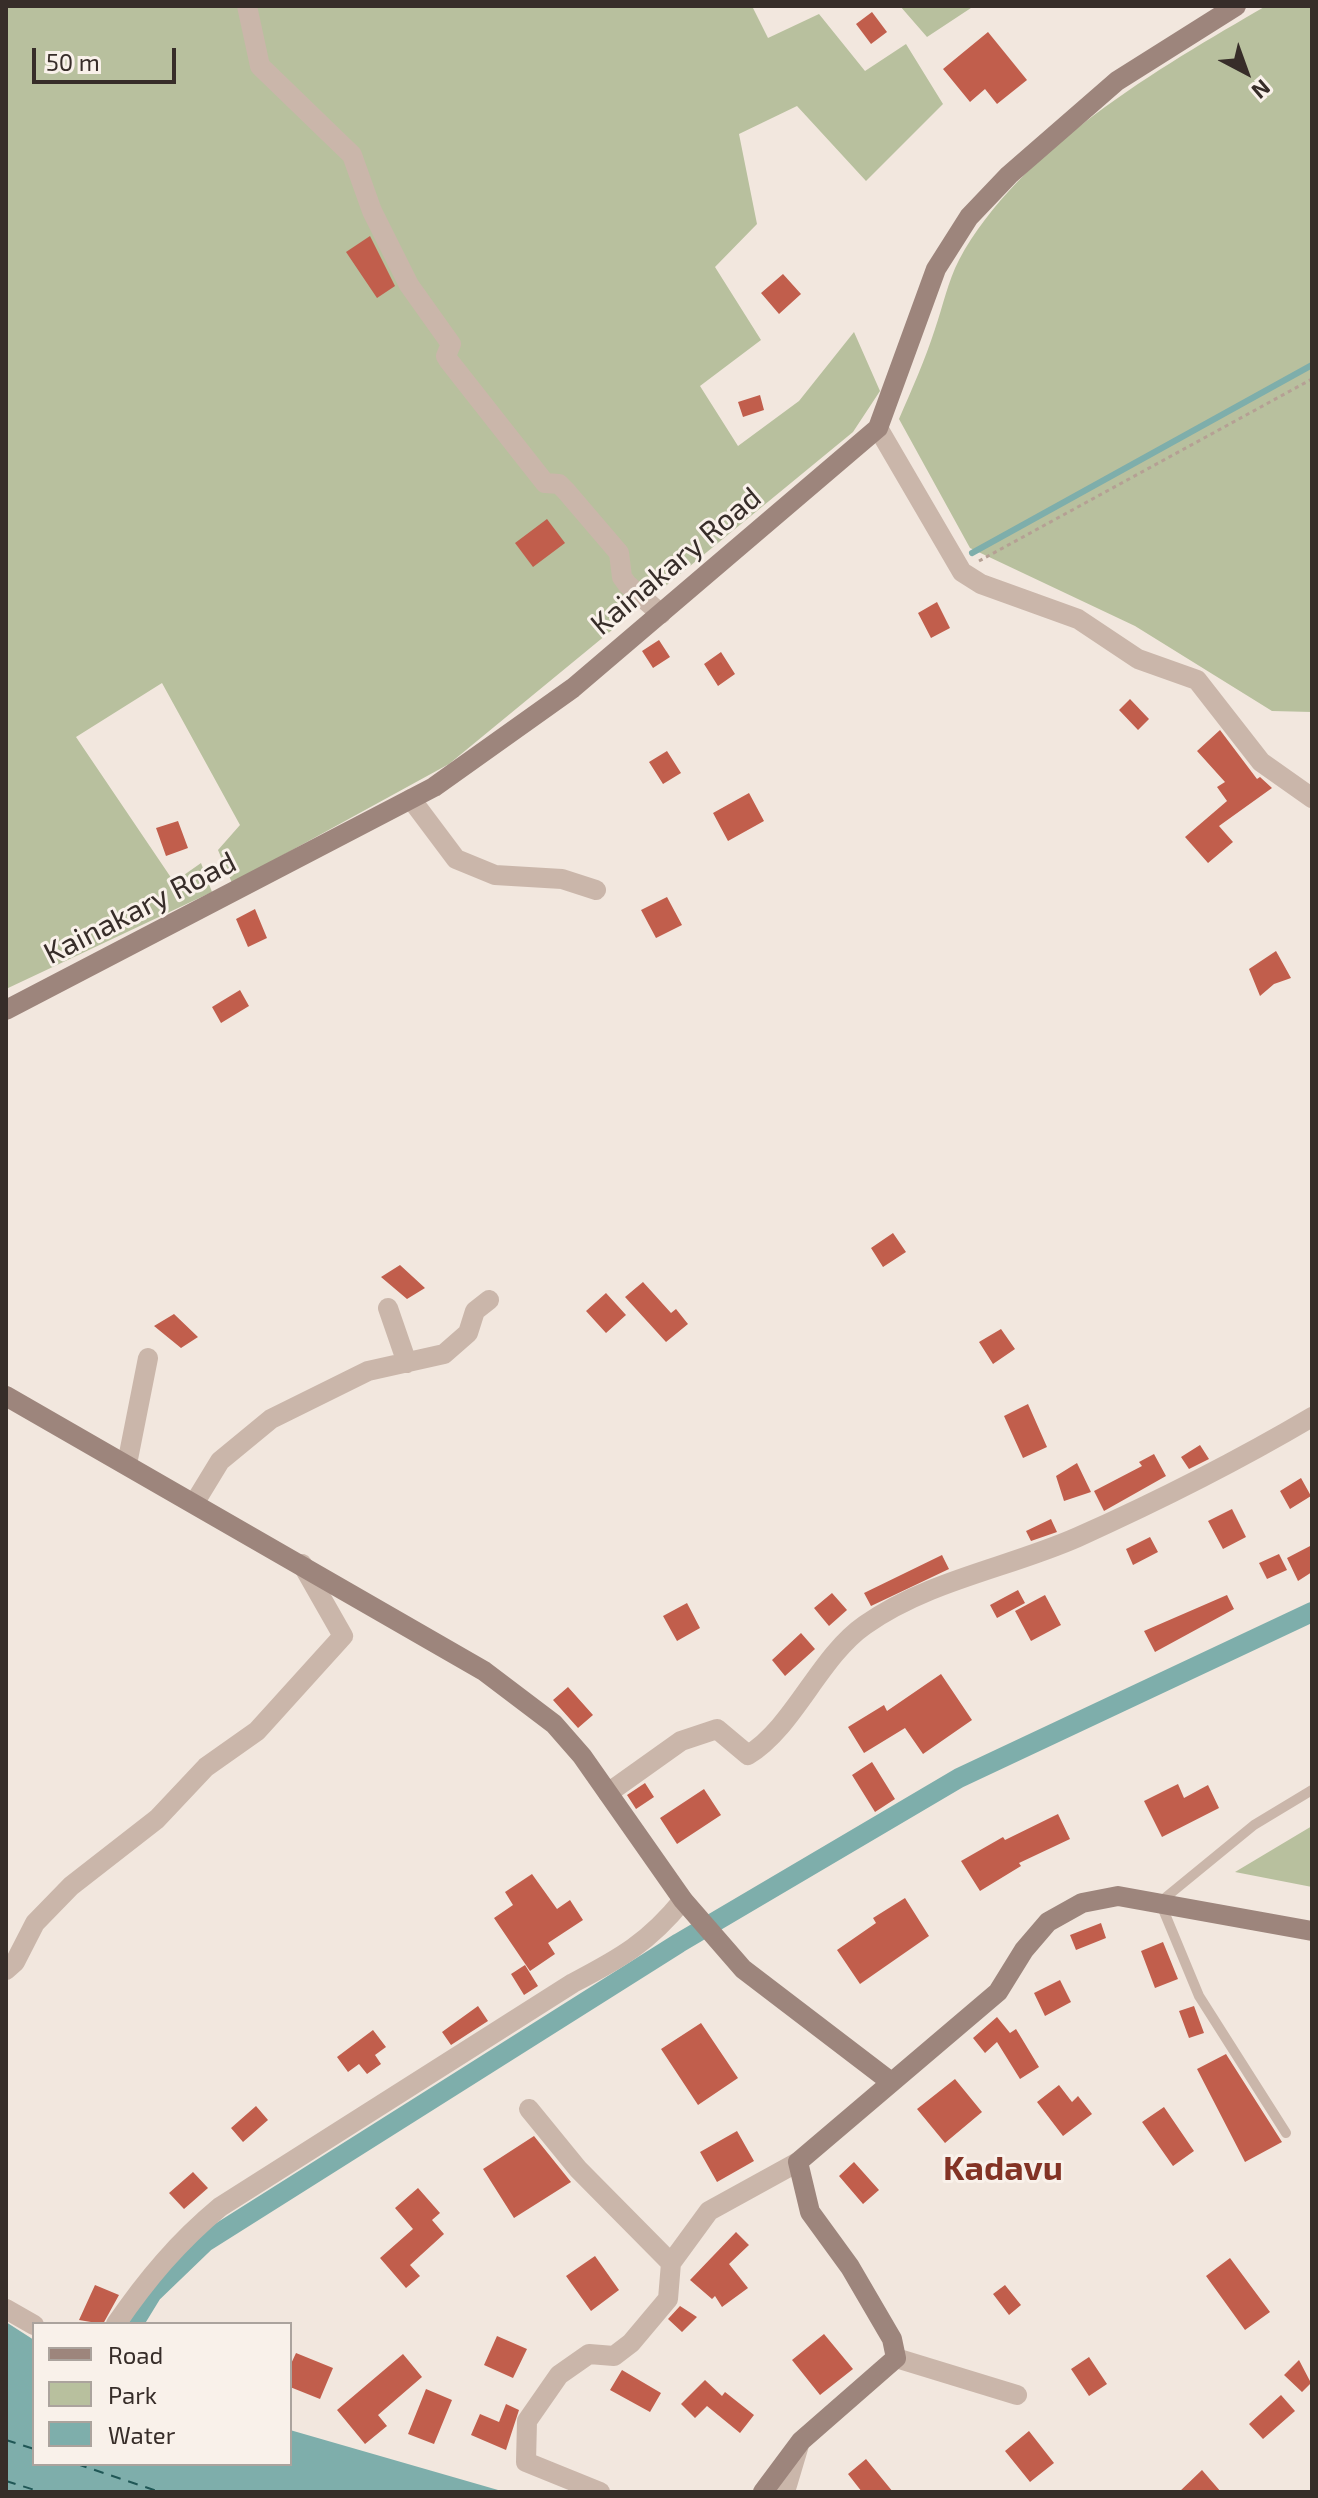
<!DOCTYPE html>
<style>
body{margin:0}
#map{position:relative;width:1318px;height:2498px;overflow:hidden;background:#f2e7de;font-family:"Exo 2",sans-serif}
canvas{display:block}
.frame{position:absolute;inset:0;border:8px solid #372d29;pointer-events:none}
.legend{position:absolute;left:32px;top:2322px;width:260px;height:144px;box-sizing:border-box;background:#f9f1ea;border:2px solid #aba39d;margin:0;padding:10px 14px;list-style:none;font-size:24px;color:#372d29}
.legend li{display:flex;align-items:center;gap:16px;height:40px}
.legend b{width:40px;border:2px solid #aba39d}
.north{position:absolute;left:1206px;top:32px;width:80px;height:80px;-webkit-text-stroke:6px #f9f1ea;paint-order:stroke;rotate:139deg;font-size:22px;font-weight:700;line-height:32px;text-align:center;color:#372d29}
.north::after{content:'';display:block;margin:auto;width:28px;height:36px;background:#372d29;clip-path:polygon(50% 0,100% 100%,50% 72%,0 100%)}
.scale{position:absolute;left:32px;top:48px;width:144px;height:36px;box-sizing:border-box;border:4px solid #372d29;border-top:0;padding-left:10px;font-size:24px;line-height:28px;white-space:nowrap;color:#372d29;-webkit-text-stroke:6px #f9f1ea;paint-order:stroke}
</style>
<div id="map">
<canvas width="1318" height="2498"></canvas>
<div class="frame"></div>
<ul class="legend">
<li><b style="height:10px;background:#9d857c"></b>Road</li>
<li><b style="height:22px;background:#b8c09e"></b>Park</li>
<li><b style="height:22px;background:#7eaeab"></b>Water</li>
</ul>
<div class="north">N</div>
<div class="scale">50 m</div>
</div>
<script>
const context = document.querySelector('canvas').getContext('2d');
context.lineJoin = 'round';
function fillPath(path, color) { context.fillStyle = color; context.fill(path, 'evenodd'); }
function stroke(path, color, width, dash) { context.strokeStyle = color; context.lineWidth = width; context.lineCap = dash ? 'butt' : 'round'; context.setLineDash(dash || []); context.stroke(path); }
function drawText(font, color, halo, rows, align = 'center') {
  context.font = font + ' "Exo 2",sans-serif'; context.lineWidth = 6; context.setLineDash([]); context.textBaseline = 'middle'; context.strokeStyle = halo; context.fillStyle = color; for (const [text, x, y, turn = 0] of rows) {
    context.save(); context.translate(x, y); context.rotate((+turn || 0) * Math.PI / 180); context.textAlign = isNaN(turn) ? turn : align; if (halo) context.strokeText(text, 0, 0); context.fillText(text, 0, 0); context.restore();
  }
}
const green = new Path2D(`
 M6,6H752L768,38L819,14L865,71L906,44L943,104L866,181L797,106L739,134L757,224L715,267L761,340L700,386L738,446L799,401L854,332L880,391L853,432L449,764L232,883L218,850L240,825L162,683L76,737L174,882L201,863L212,892L6,989Z
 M900,6H974L927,37Z
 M1266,6H1312V712L1272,711L1135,626L970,548L899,419C912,389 925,360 935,329C943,306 948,281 959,260C1020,148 1159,68 1266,6Z
 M1312,1826V1887L1235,1872Z`);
const water = new Path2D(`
 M6,2322L34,2340V2464H290V2430L505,2492H6Z`);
const stream = new Path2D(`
 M972,553L1312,365`);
const canal = new Path2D(`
 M133,2324L152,2293L205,2242L679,1943L959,1778L1312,1612`);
const ferry = new Path2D(`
 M6,2440L34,2449
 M77,2464L160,2492
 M6,2481L41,2492`);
const building = new Path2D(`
 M872,12L887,32L871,44L856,24Z
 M988,32L1027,80L997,104L985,89L970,102L943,69Z
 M370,236L395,286L377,298L346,252Z
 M783,274L801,294L779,314L761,293Z
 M760,395L764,410L743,417L738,402Z
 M547,519L565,543L533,567L515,543Z
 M937,602L950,628L931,638L918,613Z
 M659,640L670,657L653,668L642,651Z
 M721,652L735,674L718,686L704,664Z
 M1130,699L1149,719L1138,730L1119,710Z
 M1220,730L1257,779L1260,777L1272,788L1219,826L1233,842L1208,863L1185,837L1227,801L1217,787L1225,782L1197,751Z
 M667,751L681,773L663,784L649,762Z
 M749,793L764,821L728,841L713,813Z
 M178,821L188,848L166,856L156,828Z
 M667,897L682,925L656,938L641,910Z
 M255,909L267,938L248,947L236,919Z
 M1276,951L1291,978L1274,984L1260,996L1249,969Z
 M240,990L249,1006L221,1023L212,1007Z
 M893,1233L906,1252L883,1267L871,1248Z
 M400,1265L425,1288L407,1299L381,1277Z
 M643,1282L671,1313L676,1309L688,1324L666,1342L625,1297Z
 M606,1293L626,1315L606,1333L586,1311Z
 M174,1314L198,1337L181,1348L154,1326Z
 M1001,1329L1015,1349L993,1364L979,1342Z
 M1028,1404L1047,1447L1023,1458L1004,1416Z
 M1200,1445L1209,1459L1189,1469L1181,1457Z
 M1154,1454L1166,1476L1104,1511L1094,1491L1142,1466L1139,1462Z
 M1077,1463L1091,1492L1064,1501L1056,1476Z
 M1301,1478L1311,1496L1290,1509L1280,1491Z
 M1232,1509L1246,1537L1223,1549L1208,1521Z
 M1051,1519L1057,1532L1031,1541L1026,1531Z
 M1150,1537L1158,1552L1133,1565L1126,1549Z
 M1312,1545V1572L1298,1581L1287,1558Z
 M1279,1554L1287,1570L1267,1579L1259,1563Z
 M942,1555L949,1569L871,1606L864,1593Z
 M1018,1590L1025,1603L997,1618L990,1605Z
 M832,1593L847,1610L829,1626L814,1608Z
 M1045,1595L1061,1625L1031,1641L1015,1611Z
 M1227,1595L1234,1609L1155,1652L1144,1631Z
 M687,1603L700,1628L677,1641L663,1616Z
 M801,1633L815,1649L785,1676L772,1660Z
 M941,1674L972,1720L923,1754L905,1728L864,1753L848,1727L884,1705L887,1711Z
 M568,1687L593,1715L578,1728L553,1700Z
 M872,1762L895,1799L875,1812L852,1775Z
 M645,1783L654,1797L636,1809L627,1795Z
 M1178,1784L1184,1798L1208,1785L1219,1808L1162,1837L1144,1801Z
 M704,1789L721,1815L677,1844L660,1818Z
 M1058,1814L1070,1839L1019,1863L1021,1866L980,1891L961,1861L1003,1837L1005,1840Z
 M532,1874L557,1909L570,1900L583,1920L548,1943L555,1954L530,1971L494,1918L513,1905L505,1892Z
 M905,1898L929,1936L860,1984L837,1950L876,1923L873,1918Z
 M1101,1923L1106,1938L1076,1950L1070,1935Z
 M1163,1942L1178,1979L1155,1988L1141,1951Z
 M525,1965L538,1986L524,1995L511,1974Z
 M1060,1980L1071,2002L1045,2016L1034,1993Z
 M478,2006L488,2021L451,2045L442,2032Z
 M1194,2006L1204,2033L1189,2038L1179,2011Z
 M997,2017L1010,2033L1016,2029L1039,2067L1020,2079L997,2042L985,2053L973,2038Z
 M701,2023L738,2078L698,2105L661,2049Z
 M373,2030L386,2047L375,2055L381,2064L367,2074L359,2064L348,2072L337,2057Z
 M1226,2054L1282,2142L1245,2162L1197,2069Z
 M955,2079L982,2112L945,2143L917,2109Z
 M1059,2085L1072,2102L1078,2096L1092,2114L1063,2136L1037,2102Z
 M256,2106L268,2120L243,2142L231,2128Z
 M1164,2107L1194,2151L1173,2166L1142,2122Z
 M737,2131L754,2161L717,2182L700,2152Z
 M534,2136L571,2182L514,2218L483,2169Z
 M854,2162L879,2190L863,2204L839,2176Z
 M193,2172L208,2188L184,2209L169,2193Z
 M418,2188L440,2213L432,2220L444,2234L410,2265L420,2276L406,2288L380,2258L413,2229L395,2208Z
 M736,2232L749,2245L729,2264L748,2288L722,2307L715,2296L712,2299L690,2280Z
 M595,2256L619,2290L591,2311L566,2276Z
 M1230,2258L1270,2312L1245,2330L1206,2276Z
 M95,2285L119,2295L103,2324L79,2320Z
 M1005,2285L1021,2305L1009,2315L993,2294Z
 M680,2306L697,2317L682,2332L668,2319Z
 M824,2334L853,2369L820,2395L792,2360Z
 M497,2336L527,2349L513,2378L484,2365Z
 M296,2353L333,2368L320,2399L290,2387V2366Z
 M403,2354L422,2377L378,2415L387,2426L365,2444L337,2410Z
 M1089,2357L1107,2384L1089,2396L1071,2369Z
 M1299,2360L1311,2383L1302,2392L1284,2375Z
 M622,2370L661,2393L650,2412L610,2390Z
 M705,2380L722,2396L725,2392L754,2415L740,2433L707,2406L695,2418L681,2404Z
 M426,2389L452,2400L434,2444L408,2434Z
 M1281,2395L1295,2411L1263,2439L1249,2424Z
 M506,2404L519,2410L506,2450L471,2435L480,2414L499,2422Z
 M1029,2431L1054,2463L1030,2482L1005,2451Z
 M866,2459L893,2492H862L848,2474Z
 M1202,2470L1221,2492H1179Z`);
const path = new Path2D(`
 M979,561L1312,379`);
const lane = new Path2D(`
 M1286,2133L1199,1996L1160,1902L1254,1825L1312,1790`);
const street = new Path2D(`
 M247,6L260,66L352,155L372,211L409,285L451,344L446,356L449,361L545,483L559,484L566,491L619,553L622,577L627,584L661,614
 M878,428L962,572L981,584L1078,619L1138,659L1197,680L1261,762L1312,798
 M411,799L456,859L495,875L562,879L596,890
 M388,1308L407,1363
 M127,1464L148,1358
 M195,1502L220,1461L271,1419L368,1371L444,1354L468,1333L475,1311L489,1300
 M608,1793L681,1741L717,1729L748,1755C794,1727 819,1657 865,1625C929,1580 1008,1568 1078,1537C1156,1502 1239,1460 1312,1417
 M6,1970L15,1962L35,1923L71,1886L157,1819L206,1767L257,1731L343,1636L302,1564
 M529,2109L578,2169L671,2263
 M6,2309L34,2325
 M116,2324C147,2279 178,2242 220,2207L573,1983C621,1958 649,1942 683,1900
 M896,2358L1017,2395
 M600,2492L526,2462L527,2421L559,2375L589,2354L614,2356L631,2343L668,2299L671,2263L709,2211L798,2162
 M785,2492L799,2445`);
const secondary = new Path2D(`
 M6,1010L434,787L573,688L878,428L936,269L969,217L1009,175L1117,81L1236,6
 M6,1396L484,1671L554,1724L582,1756L683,1900L743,1969L891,2082
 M763,2492L801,2441L896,2358L892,2339L850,2267L810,2212L798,2162L998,1992L1024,1950L1048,1922L1082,1903L1118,1896L1312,1931`);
const streetNames = [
 ["Kainakary Road",676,561,-40],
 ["Kainakary Road",140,908,-27]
];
const quarterNames = [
 ["Kadavu",1003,2169]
];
fillPath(green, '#b8c09e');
fillPath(water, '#7eaeab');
stroke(stream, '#7eaeab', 6);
stroke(canal, '#7eaeab', 20);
stroke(ferry, '#205756', 2, [10, 8]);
fillPath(building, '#c15e4c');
stroke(path, '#b5a094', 3, [4, 4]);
stroke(lane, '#cab6aa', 10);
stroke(street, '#cab6aa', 20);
stroke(secondary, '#9d857c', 20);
drawText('30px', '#372d29', '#f9f1ea', streetNames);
drawText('bold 34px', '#833325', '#f9f1ea', quarterNames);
</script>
